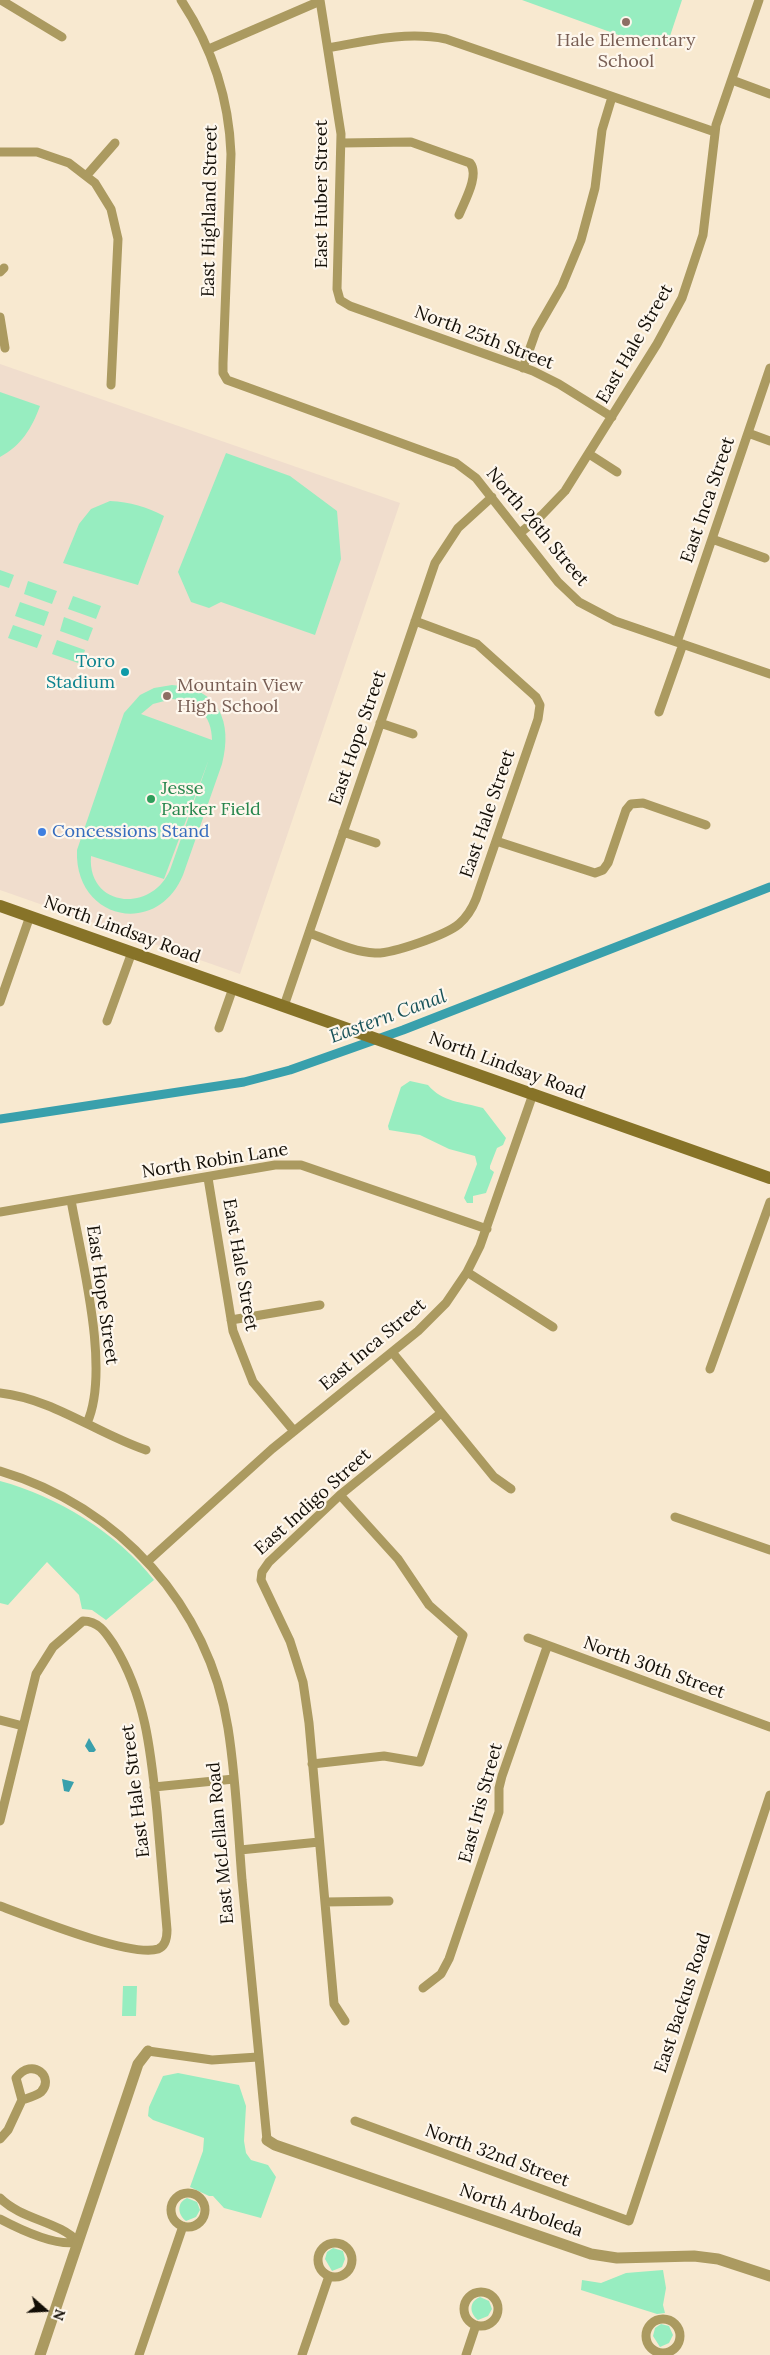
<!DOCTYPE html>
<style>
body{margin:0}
#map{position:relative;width:770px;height:2355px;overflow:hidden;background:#f8e9d0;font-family:Lora,serif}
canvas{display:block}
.north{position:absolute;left:20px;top:2285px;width:50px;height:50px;-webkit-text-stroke:4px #fef7ed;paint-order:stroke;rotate:109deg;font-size:14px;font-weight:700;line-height:20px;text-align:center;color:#130e06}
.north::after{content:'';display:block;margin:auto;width:18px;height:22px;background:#130e06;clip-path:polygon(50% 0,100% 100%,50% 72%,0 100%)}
</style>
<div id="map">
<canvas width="770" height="2355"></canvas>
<div class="north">N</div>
</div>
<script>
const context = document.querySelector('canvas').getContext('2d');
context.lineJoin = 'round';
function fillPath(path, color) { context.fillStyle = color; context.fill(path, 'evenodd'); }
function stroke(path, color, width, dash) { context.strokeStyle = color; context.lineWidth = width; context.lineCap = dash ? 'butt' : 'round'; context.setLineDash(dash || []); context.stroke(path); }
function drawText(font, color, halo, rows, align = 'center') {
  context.font = font + ' Lora,serif'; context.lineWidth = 4.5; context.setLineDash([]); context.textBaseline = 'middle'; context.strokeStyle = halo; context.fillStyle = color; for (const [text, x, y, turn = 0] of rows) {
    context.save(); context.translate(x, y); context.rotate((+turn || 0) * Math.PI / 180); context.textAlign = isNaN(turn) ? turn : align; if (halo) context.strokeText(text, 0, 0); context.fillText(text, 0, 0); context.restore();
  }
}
const education = new Path2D(`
 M0,364L400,503L240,974L0,890Z`);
const green = new Path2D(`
 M522,0H682L668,42L657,49Z
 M0,392L40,406C32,428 21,446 0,457Z
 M226,453L290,476L337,511L341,559L315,635L221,602L209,608L191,602L178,572Z
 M110,501C130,502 147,507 164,516L138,585L63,563L79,524L91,509Z
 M0,570L14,575L9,588L0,585Z
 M28,581L57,591L52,604L24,594Z
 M73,596L101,606L96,619L68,609Z
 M20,602L49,612L44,626L15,616Z
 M64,617L93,628L88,641L60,631Z
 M13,625L42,635L37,648L8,638Z
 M57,640L85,650L81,664L52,654Z
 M172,685C219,688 233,722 222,764L183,875C157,938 74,920 77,850L124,713L140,695L154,688ZM172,699C196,701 212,715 212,740L141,714L153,704ZM209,759L170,870C151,914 87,907 91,856L164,879Z
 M410,1081L428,1085C442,1102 462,1102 483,1108L506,1138L503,1145L497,1148L490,1166V1169L494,1172L486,1193L473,1196V1203H467L464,1198L477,1164L475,1156L449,1149L420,1135L389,1130L388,1126L401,1087Z
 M0,1481C57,1496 117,1533 154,1580L106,1620L92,1610L82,1609L79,1595L47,1562L8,1605L0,1603Z
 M123,1986H137L136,2016H122Z
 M178,2073L239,2085L246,2106L244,2141L246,2153L251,2160L268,2165L276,2177L261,2218L224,2208L213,2196H209L190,2187L203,2151L204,2138L153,2120L148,2116L149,2107L163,2076Z
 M187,2198L197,2202L200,2210L196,2217L186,2221C178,2215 176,2203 187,2198Z
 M333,2248L343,2251L345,2259L342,2267L332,2271L325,2259L327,2252Z
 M663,2270L666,2288L663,2305L665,2313L657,2314L581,2290L582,2280L601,2283L626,2273Z
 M480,2297L489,2301L492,2309L488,2316L478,2320C470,2314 468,2302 480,2297Z
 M661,2324L669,2326L673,2335L669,2343L660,2347L653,2336L655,2328Z`);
const water = new Path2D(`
 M89,1738L96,1750L94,1752H89L85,1746Z
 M62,1779L74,1782L69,1792L64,1791Z`);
const canal = new Path2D(`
 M0,1119L244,1082L290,1070L403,1030L770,887`);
const minor = new Path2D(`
 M1,0L62,37
 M181,0C212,47 229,98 231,154L223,363V373L227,380L456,463L476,478L558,582L579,602L615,621L770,674
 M320,0L341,134L337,289L340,300L350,306L533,371L559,384L612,417
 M328,48C367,41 406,31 446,39L715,132
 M209,49L320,1
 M732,80L770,94
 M342,143L411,142L470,163C480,175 464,202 459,215
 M0,152H37L69,163L95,183L111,209L118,239L111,385
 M87,175L115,143
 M0,272L4,268
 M0,317L5,348
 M523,368L536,331L562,286L581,240L595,188L602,130L612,97
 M748,433L770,441
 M589,454L617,472
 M520,533L542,515L565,491L657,344L682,298L703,235L716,125L759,0
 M712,539L765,558
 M677,642L770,368
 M659,712L683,644
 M380,723L413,734
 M343,832L376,843
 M496,841L595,873L603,870L608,863L626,810L631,804L643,803L706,825
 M309,933C329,940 353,952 375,953C392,954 446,935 459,924C467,917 472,909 476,899L538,719L540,705L536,697L477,644L415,621
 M0,1002L30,916
 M284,1006L435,563L458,528L492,497
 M107,1021L132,952
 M219,1028L233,988
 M208,1178L233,1331L253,1382L294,1431
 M71,1200C81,1258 111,1370 87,1423
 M0,1212L275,1165H301L487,1229
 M467,1272L553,1327
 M231,1320L320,1305
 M392,1352L494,1477L511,1489
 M710,1369L770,1202
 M0,1393C53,1399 96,1433 146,1450
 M0,1471C119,1506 209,1606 228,1728C236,1778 238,1830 242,1880C250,1967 258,2054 267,2140
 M675,1517L770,1550
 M148,1561L272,1449L418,1331L446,1303L467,1272L480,1246L533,1094
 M528,1638L770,1727
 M0,1720L23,1726
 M312,1764L384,1756L420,1762L463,1635L429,1605L398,1559L340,1495
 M154,1787L234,1779
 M0,1821L36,1674L53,1647L83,1621C99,1621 106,1633 114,1645C146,1697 151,1753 157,1812C160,1851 164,1891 167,1930C167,1937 166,1946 158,1949C131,1958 30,1917 0,1906
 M240,1850L319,1842
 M325,1902L389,1901
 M423,1988L441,1974L449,1959L499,1812V1788L502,1776L547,1647
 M345,2021L334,2004L309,1723L303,1682L290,1641L261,1580L262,1572L269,1562L340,1495L441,1413
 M148,2051L212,2060L258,2057
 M355,2121L629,2221L770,1795
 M0,2139L8,2130L22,2100C28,2098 36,2096 41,2092C55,2078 33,2056 16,2078L22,2100
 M171 2210a17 17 0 1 1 34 0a17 17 0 1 1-34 0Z
 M0,2198C22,2220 59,2221 78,2242
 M0,2219C19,2229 56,2247 78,2242
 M318 2260a17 17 0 1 1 34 0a17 17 0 1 1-34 0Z
 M464 2309a17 17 0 1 1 34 0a17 17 0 1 1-34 0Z
 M646 2336a17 17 0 1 1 34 0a17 17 0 1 1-34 0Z
 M139,2355L183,2226
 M302,2355L329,2276
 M466,2355L476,2325`);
const tertiary = new Path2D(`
 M267,2140L275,2145L591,2254L617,2258L694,2256L718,2259L770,2276
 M40,2355L138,2064L148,2051`);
const secondary = new Path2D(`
 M0,906L770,1178`);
const markers = [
 [626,22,5,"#8d6e63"],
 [125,672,5,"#0f9aa8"],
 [167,696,5,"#8d6e63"],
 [151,799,5,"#2e9e5b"],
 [42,832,5,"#3f7fe0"]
];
const educationNames = [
 ["Hale Elementary",626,41],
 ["School",626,62],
 ["Mountain View",177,686,"left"],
 ["High School",177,707,"left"]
];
const streetNames = [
 ["East Huber Street",322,194,-90],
 ["East Highland Street",210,211,-89],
 ["North 25th Street",484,338,21],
 ["East Hale Street",635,344,-60],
 ["East Inca Street",708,500,-71],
 ["North 26th Street",537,527,50],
 ["East Hope Street",358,738,-71],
 ["East Hale Street",488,814,-71],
 ["North Lindsay Road",122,930,20],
 ["North Lindsay Road",507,1066,20],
 ["North Robin Lane",215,1161,-9],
 ["East Hale Street",240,1265,80],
 ["East Hope Street",102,1295,82],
 ["East Inca Street",373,1345,-40],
 ["East Indigo Street",313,1502,-42],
 ["North 30th Street",654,1668,20],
 ["East Hale Street",136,1791,-97],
 ["East Iris Street",481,1803,-75],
 ["East McLellan Road",221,1843,-95],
 ["East Backus Road",683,2003,-72],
 ["North 32nd Street",497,2156,20],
 ["North Arboleda",521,2211,19]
];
const cultureNames = [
 ["Toro",115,662],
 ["Stadium",115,683]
];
const leisureNames = [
 ["Jesse",161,789],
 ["Parker Field",161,810]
];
const shopNames = [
 ["Concessions Stand",52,832]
];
const waterNames = [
 ["Eastern Canal",388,1017,-20]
];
fillPath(education, '#f0ddcd');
fillPath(green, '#97edc0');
fillPath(water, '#39a0ac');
stroke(canal, '#39a0ac', 9);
stroke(minor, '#ab9a60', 9);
stroke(tertiary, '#ab9a60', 11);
stroke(secondary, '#877328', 12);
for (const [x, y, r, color] of markers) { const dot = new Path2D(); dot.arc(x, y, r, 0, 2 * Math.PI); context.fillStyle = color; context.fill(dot); stroke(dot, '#fef7ed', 2); }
drawText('18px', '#785e54', '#fef7ed', educationNames);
drawText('18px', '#130e06', '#fef7ed', streetNames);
drawText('18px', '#0d838f', '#fef7ed', cultureNames, 'right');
drawText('18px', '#27864d', '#fef7ed', leisureNames, 'left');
drawText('18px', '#366cbe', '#fef7ed', shopNames, 'left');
drawText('italic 19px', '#185259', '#fef7ed', waterNames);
</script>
